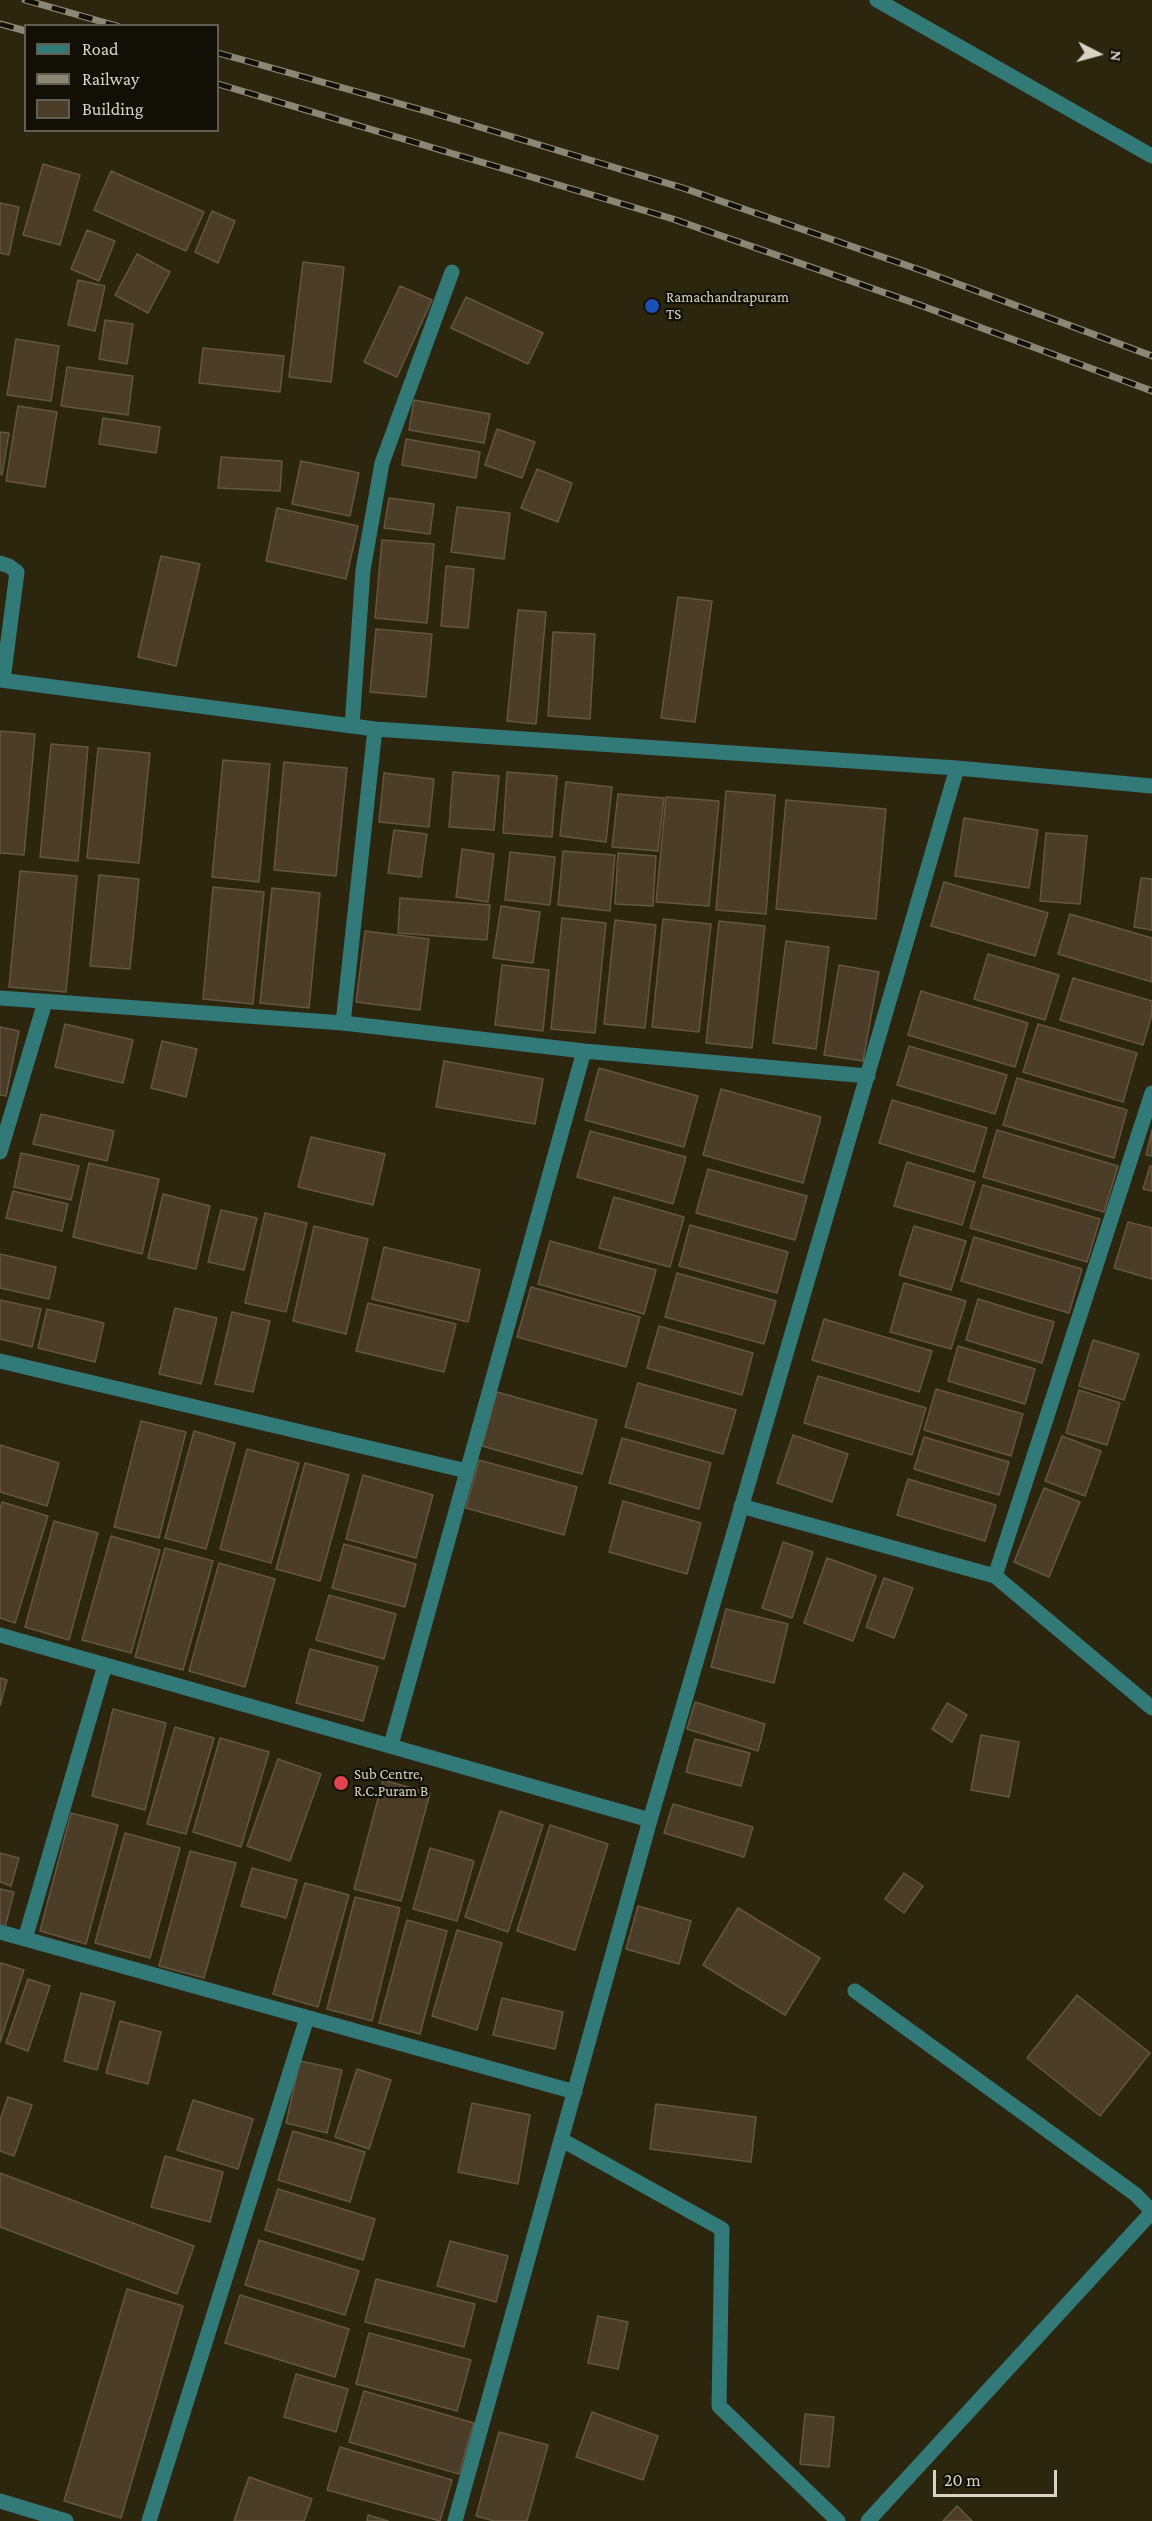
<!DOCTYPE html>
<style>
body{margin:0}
#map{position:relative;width:1152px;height:2521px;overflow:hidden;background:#2d260f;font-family:"Crimson Pro",serif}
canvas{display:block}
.legend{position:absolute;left:24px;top:24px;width:195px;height:108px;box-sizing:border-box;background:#121006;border:2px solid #615e52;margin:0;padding:8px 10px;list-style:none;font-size:18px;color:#d7d3c5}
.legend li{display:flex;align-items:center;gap:12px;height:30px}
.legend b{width:30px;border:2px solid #615e52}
.north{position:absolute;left:1068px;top:24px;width:60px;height:60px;-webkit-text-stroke:4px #121006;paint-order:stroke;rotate:96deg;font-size:16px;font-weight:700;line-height:24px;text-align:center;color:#d7d3c5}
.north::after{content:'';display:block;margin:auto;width:21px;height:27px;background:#d7d3c5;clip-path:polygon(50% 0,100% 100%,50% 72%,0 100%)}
.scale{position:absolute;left:933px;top:2470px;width:124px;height:27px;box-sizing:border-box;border:3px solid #d7d3c5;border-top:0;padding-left:8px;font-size:18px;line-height:21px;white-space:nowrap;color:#d7d3c5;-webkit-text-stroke:4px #121006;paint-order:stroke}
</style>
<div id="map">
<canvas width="1152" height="2521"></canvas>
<ul class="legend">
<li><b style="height:8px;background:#317a78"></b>Road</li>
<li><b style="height:8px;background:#8c8775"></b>Railway</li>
<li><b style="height:16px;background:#4b3d28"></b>Building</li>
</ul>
<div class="north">N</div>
<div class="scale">20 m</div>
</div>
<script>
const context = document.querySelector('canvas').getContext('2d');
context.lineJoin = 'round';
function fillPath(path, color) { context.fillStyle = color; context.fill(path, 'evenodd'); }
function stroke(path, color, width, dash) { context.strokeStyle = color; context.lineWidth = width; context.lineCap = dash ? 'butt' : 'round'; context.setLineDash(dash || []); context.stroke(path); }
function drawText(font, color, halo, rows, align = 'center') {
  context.font = font + ' "Crimson Pro",serif'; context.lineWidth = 4.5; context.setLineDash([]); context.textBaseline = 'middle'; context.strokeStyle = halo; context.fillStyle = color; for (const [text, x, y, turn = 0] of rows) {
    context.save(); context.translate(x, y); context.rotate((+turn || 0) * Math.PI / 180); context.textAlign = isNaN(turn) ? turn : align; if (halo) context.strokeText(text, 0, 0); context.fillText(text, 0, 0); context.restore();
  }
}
const building = new Path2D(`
 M43,164L80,175L60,245L23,235Z
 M111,171L204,212L186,251L94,210Z
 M0,203L19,207L9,255L0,253Z
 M212,211L235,221L218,263L195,252Z
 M87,230L115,241L99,281L71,269Z
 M137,254L170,272L148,313L115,295Z
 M303,262L344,267L331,382L289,377Z
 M78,280L105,286L95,331L68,325Z
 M400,286L432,300L397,377L364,362Z
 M466,297L543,333L528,364L451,328Z
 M105,320L133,324L127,364L99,359Z
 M16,339L59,346L51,401L7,395Z
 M203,348L284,356L280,392L199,383Z
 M67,367L133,376L128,415L61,406Z
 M414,400L490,414L484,443L409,430Z
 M18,406L57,412L45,487L6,481Z
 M103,418L160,427L156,453L99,444Z
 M497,429L535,442L522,478L485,465Z
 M0,432L9,433L2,475L0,474Z
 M406,439L480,452L476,478L402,465Z
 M221,457L282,461L280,491L218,488Z
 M301,461L359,473L350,516L292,504Z
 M537,469L572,483L558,522L521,508Z
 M389,498L434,504L430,534L384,528Z
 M457,507L510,513L504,559L451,552Z
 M277,508L358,526L346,579L266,561Z
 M382,540L434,544L427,623L375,618Z
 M161,556L200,564L176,666L138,657Z
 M446,566L474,569L468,628L441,626Z
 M678,597L712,601L695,722L661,718Z
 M518,610L546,612L536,724L507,721Z
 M376,629L432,634L426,697L370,692Z
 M553,632L595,634L590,719L548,716Z
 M0,731L35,734L24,855L0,853Z
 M51,744L88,747L78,861L40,857Z
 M98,748L150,753L139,863L87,858Z
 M223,760L270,764L259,882L212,877Z
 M284,762L347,768L336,876L274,870Z
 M453,772L499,776L494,830L449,827Z
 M507,772L557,776L552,837L503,833Z
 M384,773L434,779L429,827L379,822Z
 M566,782L612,787L606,842L560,836Z
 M726,791L775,795L766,914L716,910Z
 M618,794L664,798L658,851L612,847Z
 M666,797L719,801L709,906L656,902Z
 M786,800L886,809L876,919L776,909Z
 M964,818L1038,830L1029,888L955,876Z
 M394,830L427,834L421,877L388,873Z
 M1046,833L1087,836L1080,904L1040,901Z
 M462,849L494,854L488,902L456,897Z
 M563,851L615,855L610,911L558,905Z
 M510,852L555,857L550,905L505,900Z
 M618,853L656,856L653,906L615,904Z
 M20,871L77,876L66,992L9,987Z
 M99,875L139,879L130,969L90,966Z
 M1141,878L1152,879V930L1134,927Z
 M944,882L1048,913L1035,956L931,926Z
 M213,887L264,892L253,1004L203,999Z
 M272,888L320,893L309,1008L260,1003Z
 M400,898L490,905L487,940L398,933Z
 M501,906L540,912L533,963L493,958Z
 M1070,914L1152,938V982L1058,954Z
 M562,918L606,923L595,1033L551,1029Z
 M663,919L711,924L699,1032L652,1027Z
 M615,920L656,925L645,1028L604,1024Z
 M719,921L765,926L752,1048L706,1043Z
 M365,931L429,939L420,1010L356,1002Z
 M786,941L829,947L816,1049L773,1043Z
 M988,954L1059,975L1045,1020L974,999Z
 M502,965L549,970L543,1031L495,1025Z
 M839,965L879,972L863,1061L824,1055Z
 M1073,978L1152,1001V1014L1143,1045L1060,1020Z
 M921,991L1028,1023L1015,1067L908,1035Z
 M65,1024L133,1040L123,1083L55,1067Z
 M1038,1024L1137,1053L1123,1102L1023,1072Z
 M0,1027L19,1031L6,1096L0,1095Z
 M162,1041L197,1049L186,1097L151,1088Z
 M909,1046L1007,1075L995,1114L897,1085Z
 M444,1061L543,1079L535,1124L436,1107Z
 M599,1068L698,1096L684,1147L585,1120Z
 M1017,1078L1127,1110L1114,1158L1003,1125Z
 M721,1089L821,1117L803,1183L703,1155Z
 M892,1100L987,1128L974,1172L879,1143Z
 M41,1114L114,1131L107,1161L33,1144Z
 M997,1130L1118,1166L1104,1212L983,1177Z
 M1152,1130V1156L1146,1155Z
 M590,1131L686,1157L673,1204L577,1177Z
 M311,1137L385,1154L373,1205L298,1187Z
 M21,1153L79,1166L71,1200L14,1187Z
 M907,1162L975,1182L962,1225L894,1206Z
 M89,1163L159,1179L142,1254L73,1237Z
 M1150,1166H1152V1191L1143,1189Z
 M708,1169L807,1196L795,1240L696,1213Z
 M983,1185L1100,1219L1087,1262L970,1228Z
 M13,1191L68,1204L62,1231L6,1218Z
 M163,1194L210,1206L196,1269L148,1258Z
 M614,1197L684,1217L670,1267L599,1248Z
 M221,1210L257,1218L244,1270L208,1262Z
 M265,1213L307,1223L286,1312L245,1303Z
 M1128,1222L1152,1228V1279L1114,1268Z
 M690,1225L788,1252L777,1293L679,1266Z
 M314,1226L368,1239L346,1334L293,1321Z
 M914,1226L966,1241L951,1290L899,1275Z
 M974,1237L1082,1269L1069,1313L961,1281Z
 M550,1241L656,1270L644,1314L538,1284Z
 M384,1247L480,1270L468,1322L372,1299Z
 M0,1254L56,1267L49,1299L0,1288Z
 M677,1273L776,1301L764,1344L665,1317Z
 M904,1283L966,1301L951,1349L890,1332Z
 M531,1287L640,1317L626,1367L517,1337Z
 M978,1299L1054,1322L1042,1363L966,1340Z
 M0,1300L41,1309L32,1347L0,1339Z
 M368,1303L456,1324L444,1372L356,1351Z
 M175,1308L217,1318L201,1384L159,1374Z
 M47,1309L104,1323L95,1362L38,1348Z
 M232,1312L270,1321L253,1392L215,1384Z
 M824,1319L932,1351L919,1392L812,1360Z
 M659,1326L753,1353L742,1395L647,1368Z
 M1093,1340L1139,1354L1124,1400L1079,1386Z
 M958,1346L1035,1369L1025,1404L948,1381Z
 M818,1376L926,1408L912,1455L804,1423Z
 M638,1383L736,1410L723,1454L625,1427Z
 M936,1389L1023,1414L1011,1456L924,1430Z
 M1079,1390L1120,1403L1107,1445L1066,1433Z
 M497,1392L597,1420L582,1474L482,1446Z
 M141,1421L186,1432L159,1538L114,1527Z
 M194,1431L235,1443L206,1549L165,1538Z
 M793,1435L848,1454L832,1502L777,1483Z
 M1062,1436L1101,1451L1085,1496L1045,1481Z
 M924,1437L1009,1462L999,1495L914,1469Z
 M622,1438L711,1463L699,1509L609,1483Z
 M0,1445L59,1463L47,1506L0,1492Z
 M247,1449L299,1463L271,1563L220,1549Z
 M479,1460L577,1487L564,1535L466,1508Z
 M305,1463L349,1475L320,1581L276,1569Z
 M363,1475L433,1495L416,1558L346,1539Z
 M908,1479L996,1505L985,1541L897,1515Z
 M1044,1488L1080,1502L1049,1577L1014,1562Z
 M623,1501L701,1523L687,1574L609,1552Z
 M2,1502L48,1516L15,1623L0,1618V1508Z
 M54,1521L98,1533L69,1640L25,1627Z
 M111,1536L160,1550L131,1653L82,1640Z
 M783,1542L813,1552L792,1618L762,1608Z
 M344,1544L416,1564L405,1607L332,1588Z
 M165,1548L213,1561L183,1670L135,1657Z
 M827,1558L876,1576L853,1641L804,1623Z
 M219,1563L275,1579L245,1687L189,1671Z
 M884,1578L913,1588L894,1638L866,1627Z
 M329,1595L396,1614L384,1659L316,1640Z
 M726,1609L788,1624L774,1683L711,1667Z
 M310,1649L378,1667L363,1721L296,1703Z
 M0,1678L7,1680L0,1706Z
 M695,1702L765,1724L758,1751L687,1729Z
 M947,1703L967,1715L952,1742L932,1729Z
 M113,1709L166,1723L145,1810L92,1796Z
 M175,1727L214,1738L186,1834L147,1824Z
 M981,1735L1019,1742L1009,1797L971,1790Z
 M220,1738L269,1752L241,1847L193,1832Z
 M695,1739L750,1753L741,1786L686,1772Z
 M278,1759L321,1774L290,1861L247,1846Z
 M383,1780L430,1793L401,1901L354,1889Z
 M673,1804L753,1827L744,1857L664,1833Z
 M500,1811L543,1825L508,1932L465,1917Z
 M71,1813L118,1825L86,1944L40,1931Z
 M550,1825L608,1844L575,1950L517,1931Z
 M125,1833L180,1848L150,1958L95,1943Z
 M430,1848L474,1861L457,1921L413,1909Z
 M190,1851L236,1863L204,1978L159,1966Z
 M0,1853L19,1858L11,1886L0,1882Z
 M252,1868L297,1880L286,1918L241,1906Z
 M904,1873L923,1886L904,1913L885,1899Z
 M305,1883L349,1895L318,2007L273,1994Z
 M0,1889L14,1892L5,1927L0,1926Z
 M355,1897L400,1908L372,2021L327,2009Z
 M638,1906L691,1921L679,1964L626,1949Z
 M738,1908L820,1958L785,2015L703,1965Z
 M407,1920L447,1931L420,2034L379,2023Z
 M457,1930L502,1943L477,2030L432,2016Z
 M1,1963L24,1970L0,2042V1966Z
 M28,1979L50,1986L28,2051L6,2043Z
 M81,1993L115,2002L97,2070L64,2061Z
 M1077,1995L1150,2053L1100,2116L1027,2058Z
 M502,1998L563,2012L555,2049L493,2035Z
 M120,2021L161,2032L148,2084L106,2073Z
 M300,2061L342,2070L327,2133L286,2123Z
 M357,2069L391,2080L369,2149L335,2137Z
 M8,2097L32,2105L14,2156L0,2151V2120Z
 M193,2100L253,2119L238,2169L177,2150Z
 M472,2103L530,2115L518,2184L458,2172Z
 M656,2104L756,2117L751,2162L650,2149Z
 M293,2131L365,2152L350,2202L278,2180Z
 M165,2156L223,2172L210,2222L151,2207Z
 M0,2173L194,2246L177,2294L0,2227Z
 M278,2189L375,2219L363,2260L265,2230Z
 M259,2240L359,2271L345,2315L245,2285Z
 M450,2241L508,2256L496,2302L437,2286Z
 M376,2279L475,2304L464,2347L365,2322Z
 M127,2289L183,2306L121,2518L64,2501Z
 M240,2295L349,2329L335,2377L225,2343Z
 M598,2316L628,2322L618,2369L588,2363Z
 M369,2333L471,2360L457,2411L356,2384Z
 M296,2374L348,2389L336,2432L284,2417Z
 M364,2391L474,2423L459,2474L349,2442Z
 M592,2412L658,2436L643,2480L576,2457Z
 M805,2414L834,2417L829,2467L800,2464Z
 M499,2432L548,2445L527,2521H494L476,2516Z
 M340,2447L452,2480L440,2521L327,2490Z
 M249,2477L312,2499L304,2521H234Z
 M957,2506L972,2521H943Z
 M368,2515L388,2521H367Z`);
const minor = new Path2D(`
 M877,0L1152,156
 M0,563L9,566L17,572L3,680
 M0,680L375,729L957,768L1152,786
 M352,726L363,570L382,463L452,272
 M0,998L343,1023L584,1051L868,1076
 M343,1023L375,729
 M1152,1093L995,1576L1152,1708
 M0,1152L45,1002
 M0,1361L467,1471
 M741,1506L995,1576
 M0,1635L650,1820
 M391,1745L584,1051
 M0,1932L575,2092
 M25,1939L105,1665
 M855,1991L1135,2194L1152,2211
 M562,2140L722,2229L719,2406L838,2521
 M0,2501L66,2521
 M149,2521L307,2018
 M455,2521L650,1820L957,768
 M868,2521L1152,2212`);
const rail = new Path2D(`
 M25,0L117,26
 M0,24L26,31
 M218,53L433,113L683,188L923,271L1152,356
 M218,84L673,219L917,304L1152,391`);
const markers = [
 [652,306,8,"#1a4fb4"],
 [341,1783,8,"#e0444e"]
];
const poiNames = [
 ["Ramachandrapuram",666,297],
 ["TS",666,314],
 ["Sub Centre,",354,1774],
 ["R.C.Puram B",354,1791]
];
fillPath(building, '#4b3d28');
stroke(building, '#645640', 1.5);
stroke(minor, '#317a78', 15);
stroke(rail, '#8c8775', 7);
stroke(rail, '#121006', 4.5, [14]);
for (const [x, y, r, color] of markers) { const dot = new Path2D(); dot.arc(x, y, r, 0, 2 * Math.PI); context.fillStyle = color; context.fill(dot); stroke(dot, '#121006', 2); }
drawText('15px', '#d7d3c5', '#121006', poiNames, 'left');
</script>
